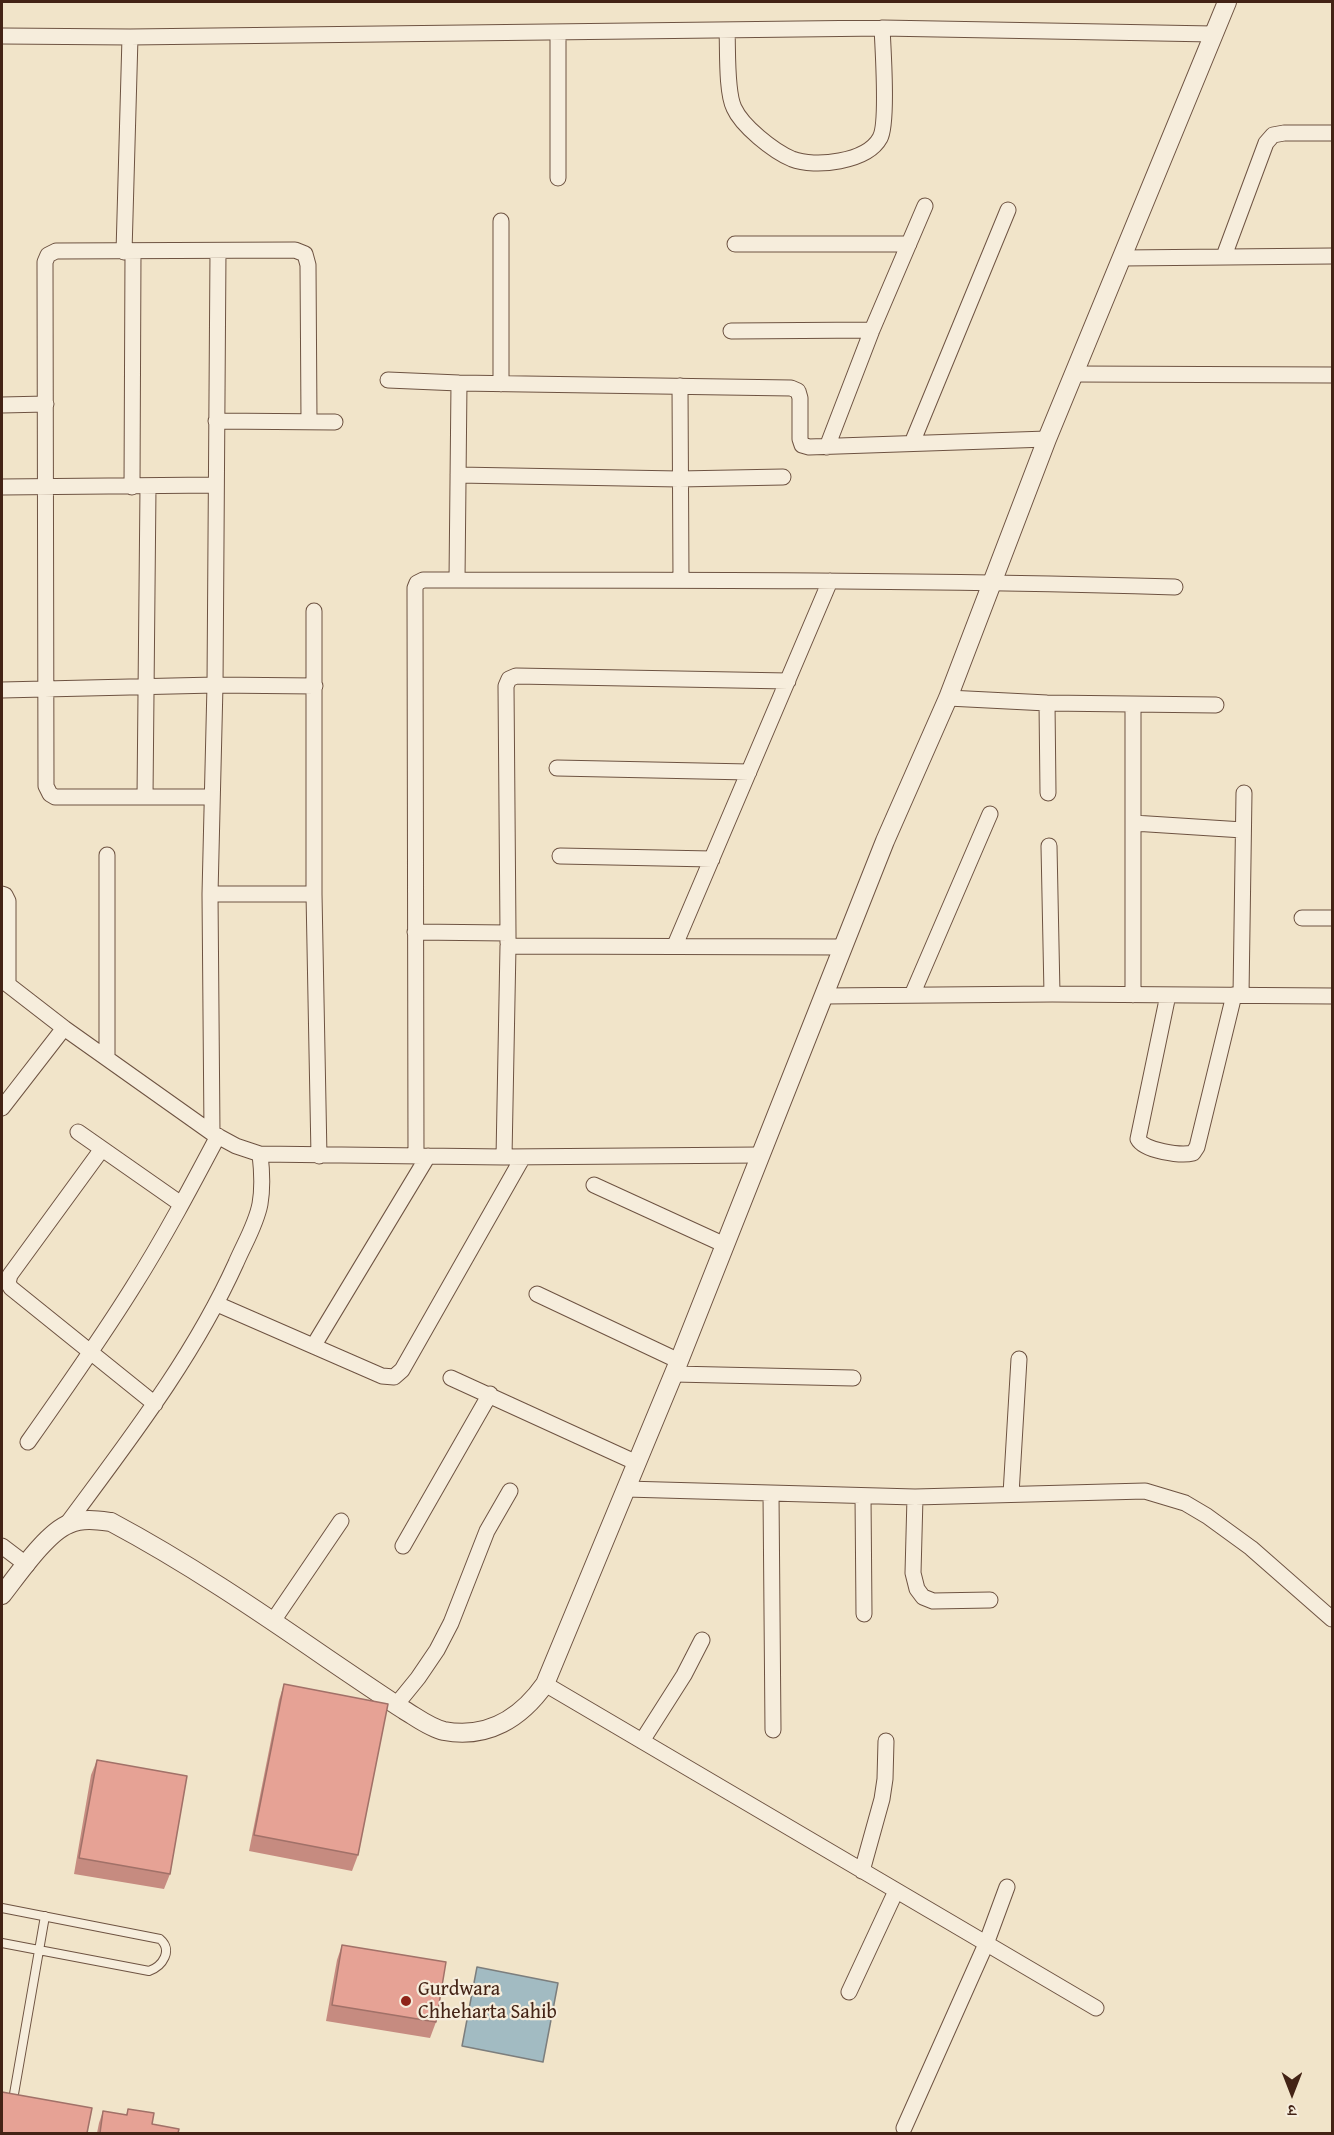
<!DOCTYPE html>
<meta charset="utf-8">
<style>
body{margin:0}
#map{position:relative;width:1334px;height:2135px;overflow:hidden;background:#f1e4c9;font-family:"Gentium Book Plus","Noto Serif Devanagari",serif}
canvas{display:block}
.frame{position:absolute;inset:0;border:3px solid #432315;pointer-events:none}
.north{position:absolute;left:1262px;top:2063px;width:60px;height:60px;-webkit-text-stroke:4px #f6eddc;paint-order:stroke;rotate:180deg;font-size:16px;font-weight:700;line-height:24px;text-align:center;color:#432315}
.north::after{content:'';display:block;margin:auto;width:21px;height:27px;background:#432315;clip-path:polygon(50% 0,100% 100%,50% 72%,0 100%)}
</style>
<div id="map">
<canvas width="1334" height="2135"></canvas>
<div class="frame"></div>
<div class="north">उ</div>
</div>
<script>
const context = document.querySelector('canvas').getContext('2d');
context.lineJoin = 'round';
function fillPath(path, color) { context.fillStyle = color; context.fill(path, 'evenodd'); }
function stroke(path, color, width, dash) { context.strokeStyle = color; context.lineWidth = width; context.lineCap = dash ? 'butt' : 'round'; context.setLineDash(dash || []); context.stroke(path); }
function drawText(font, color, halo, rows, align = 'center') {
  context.font = font + ' "Gentium Book Plus",serif'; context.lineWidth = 4.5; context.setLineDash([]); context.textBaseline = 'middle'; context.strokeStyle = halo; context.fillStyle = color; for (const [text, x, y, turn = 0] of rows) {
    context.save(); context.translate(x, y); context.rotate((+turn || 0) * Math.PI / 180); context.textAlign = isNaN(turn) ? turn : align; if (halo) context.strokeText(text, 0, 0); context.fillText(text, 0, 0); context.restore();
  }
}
const water = new Path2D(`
 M477,1967L558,1983L543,2062L462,2046Z`);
const service = new Path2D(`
 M2,1908L160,1939C173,1950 163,1966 149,1971L2,1943
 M14,2094L45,1916`);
const minor = new Path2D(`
 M727,30C728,49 726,92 734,108C742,126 773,151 792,159C815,168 867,162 880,138C888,124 883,48 882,28
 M558,32V178
 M2,36L130,37L882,28L1213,34
 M501,221V384
 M735,244H909
 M124,252L130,37
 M1224,256L1266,143L1273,135L1284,133H1332
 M1122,258L1332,256
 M731,331L872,330
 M1074,374L1332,375
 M388,380L459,383L791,388L798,391L800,398V439L802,445L809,447L1047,439
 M680,386L681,580
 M2,405L46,404
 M216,421L335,422
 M912,443L1008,210
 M827,447L872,330L925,206
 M458,475L679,479L783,477
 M2,487L215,485
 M132,487L133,252
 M457,580L459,383
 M314,611V894L319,1156
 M2,690L215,685L315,686
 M948,698L1047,703L1216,705
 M1047,703L1048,793
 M1133,705V995
 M557,768L749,772
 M145,797L148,487
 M212,797H55L50,794L46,786L45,262L48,255L56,251L295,250L305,254L308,265L309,421
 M1133,823L1243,830
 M1049,846L1052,994
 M560,856L712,859
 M2,894L5,895L8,901V984
 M210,894H314
 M1302,918H1332
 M415,932L508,933V943
 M508,933L506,686L509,679L516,676L788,681
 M675,945L830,581
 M2,980L64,1028L212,1133L236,1146L260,1154L504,1157L760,1155
 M912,995L990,814
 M1168,995L1138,1139C1144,1151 1181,1156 1193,1153L1197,1147L1234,995
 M1241,995L1244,793
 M824,996L1052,994L1332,996
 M107,1058V855
 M2,1108L64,1028
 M78,1132L181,1204
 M212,1133L210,894L215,685L218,251
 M102,1149L10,1275L8,1283L11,1288L155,1404
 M416,1156L415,588L417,583L423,580H457C696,580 936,580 1175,587
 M504,1157L508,946L844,947
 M594,1185L725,1245
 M537,1294L679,1361
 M217,1304L382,1376L394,1377L402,1370L523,1157
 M314,1345L428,1156
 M674,1374L853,1378
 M451,1378L637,1463
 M28,1442C64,1391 100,1340 133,1287C164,1238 191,1187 218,1136
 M626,1489L915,1497L1145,1491L1185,1503L1207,1516L1251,1548L1332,1619
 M771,1494L773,1730
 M1011,1494L1019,1359
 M863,1496L864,1614
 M915,1497L913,1573L917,1589L923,1597L933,1601L990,1600
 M67,1524C129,1440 193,1358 236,1263C244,1244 256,1225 260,1204C263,1187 262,1171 260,1154
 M2,1546L27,1565
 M403,1546L490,1394
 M273,1621L341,1521
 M545,1684L1096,2008
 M396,1705L418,1678L437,1650L451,1623L487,1531L510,1491
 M642,1741L684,1675L702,1640
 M862,1871L882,1799L885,1779L886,1741
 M849,1992L896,1891
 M904,2128L986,1944L1007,1887`);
const tertiary = new Path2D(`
 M2,1595C17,1576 47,1532 69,1524C83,1518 96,1520 111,1522C186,1562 257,1610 328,1659C353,1676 378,1693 404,1710C416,1717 430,1728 444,1731C488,1739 521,1718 545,1684L679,1361L885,841L948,698L1047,439L1227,2`);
const wall = new Path2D(`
 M284,1684L358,1855L352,1871L249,1851L279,1700Z
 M97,1760L170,1874L164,1889L74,1874L91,1775Z
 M342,1945L436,2022L430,2038L326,2021L337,1960Z
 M128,2109L152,2124L178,2133H97L99,2123L103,2111L126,2115Z`);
const building = new Path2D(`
 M284,1684L388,1704L358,1855L254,1835Z
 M97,1760L187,1776L170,1874L79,1858Z
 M342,1945L446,1962L436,2022L332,2005Z
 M2,2092L92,2108L87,2133H2Z
 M128,2109L154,2113L152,2124L179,2129L178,2133H100L103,2111L127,2115Z`);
const markers = [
 [406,2001,6,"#8f2418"]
];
const poiNames = [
 ["Gurdwara",418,1990],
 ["Chheharta Sahib",418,2013]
];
fillPath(water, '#a2bbc2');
stroke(water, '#7c7e7d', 1.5);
stroke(service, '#6e5342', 10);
stroke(minor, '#6e5342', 17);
stroke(tertiary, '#6e5342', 20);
stroke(service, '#f6eddc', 8);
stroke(minor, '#f6eddc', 15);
stroke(tertiary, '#f6eddc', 18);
fillPath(wall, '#c68b80');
fillPath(building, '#e6a295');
stroke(building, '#a17168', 1.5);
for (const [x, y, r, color] of markers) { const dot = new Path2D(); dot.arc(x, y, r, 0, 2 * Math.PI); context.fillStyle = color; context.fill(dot); stroke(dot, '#f6eddc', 2); }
drawText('20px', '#432315', '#f6eddc', poiNames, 'left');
</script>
